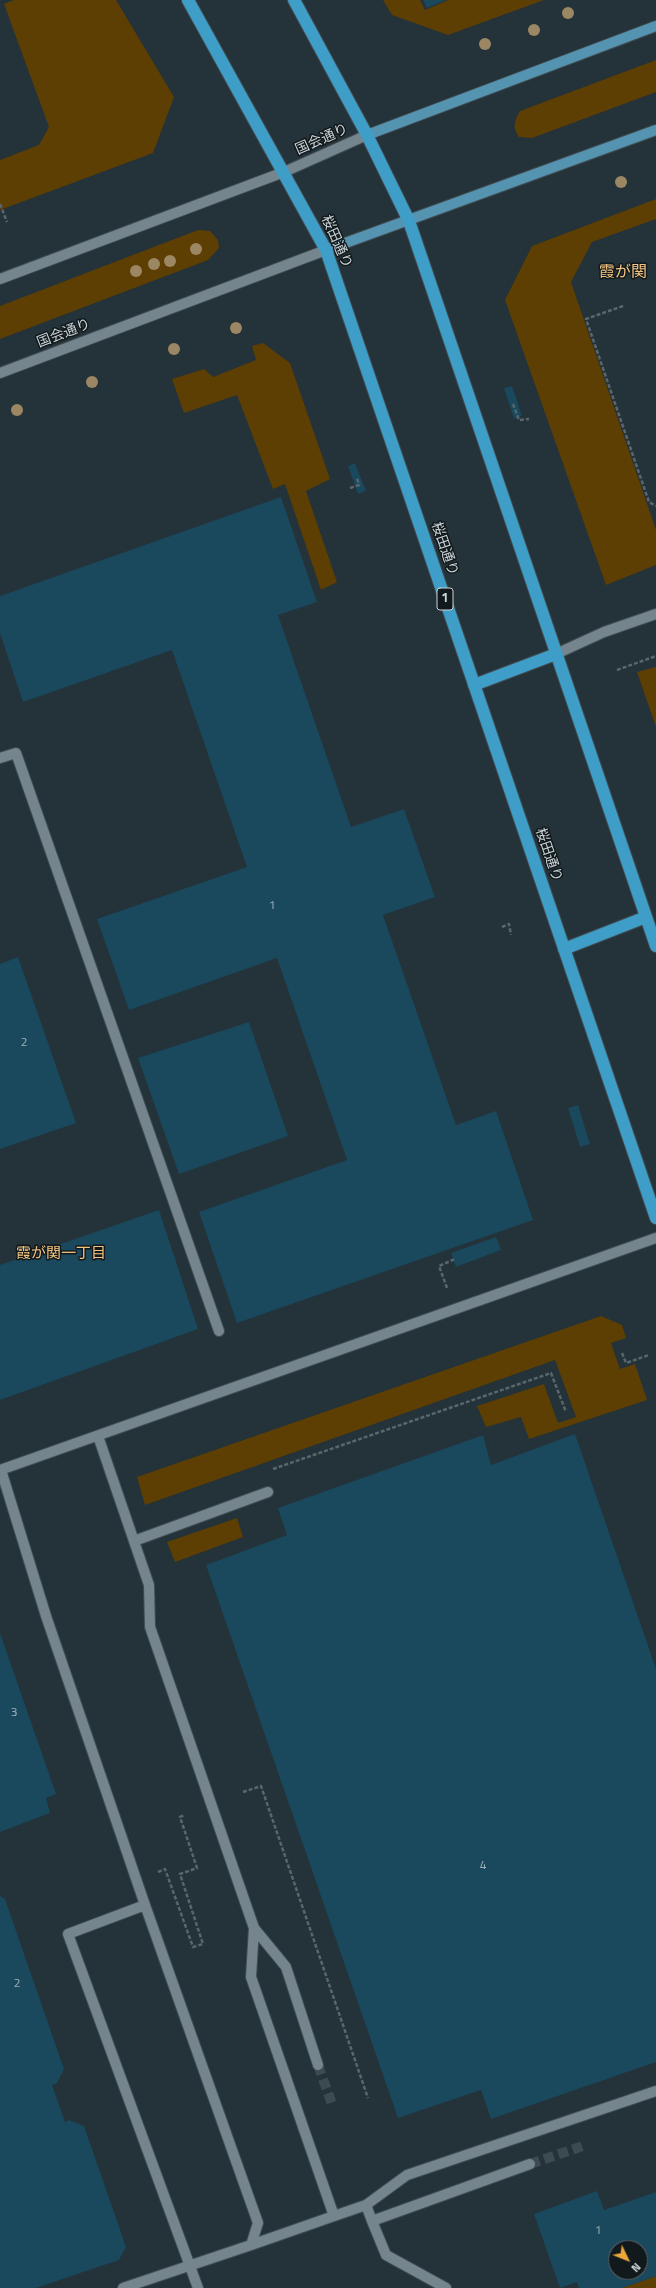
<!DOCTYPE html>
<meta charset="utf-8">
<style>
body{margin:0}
#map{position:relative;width:656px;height:2288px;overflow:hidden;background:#243239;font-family:"Titillium Web",sans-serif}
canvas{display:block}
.north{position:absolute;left:608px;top:2240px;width:40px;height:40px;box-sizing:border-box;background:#12191c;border:1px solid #5c6468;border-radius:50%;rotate:133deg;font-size:11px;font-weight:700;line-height:16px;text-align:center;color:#cbd4d9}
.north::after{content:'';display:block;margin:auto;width:14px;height:18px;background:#eca93a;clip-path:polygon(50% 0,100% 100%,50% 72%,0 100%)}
</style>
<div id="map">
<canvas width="656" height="2288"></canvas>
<div class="north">N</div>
</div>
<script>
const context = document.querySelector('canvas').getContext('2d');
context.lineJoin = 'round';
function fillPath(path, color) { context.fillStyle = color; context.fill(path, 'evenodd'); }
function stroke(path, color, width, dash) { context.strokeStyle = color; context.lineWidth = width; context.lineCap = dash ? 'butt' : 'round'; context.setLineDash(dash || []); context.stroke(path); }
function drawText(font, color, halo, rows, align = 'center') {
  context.font = font + ' "Titillium Web","Noto Sans JP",sans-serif'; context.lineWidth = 3; context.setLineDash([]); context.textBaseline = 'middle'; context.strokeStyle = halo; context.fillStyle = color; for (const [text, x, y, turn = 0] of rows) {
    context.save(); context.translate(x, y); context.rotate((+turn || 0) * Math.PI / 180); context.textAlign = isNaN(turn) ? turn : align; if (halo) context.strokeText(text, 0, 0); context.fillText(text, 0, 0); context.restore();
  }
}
const green = new Path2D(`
 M14,0H116L174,97L153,153L0,210V160L39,145L49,127L4,4Z
 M383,0H420L425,10L448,0H544L448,35L392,15Z
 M656,60V92L532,138L519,137C512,127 514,122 520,111Z
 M656,199V219L592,242L571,282L656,530V565L606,585L505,300L532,246Z
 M198,230L210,231L218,240L219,248L208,260L0,339V306Z
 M263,343L290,363L330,479L306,491L337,582L321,590L285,484L273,489L237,395L184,413L172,379L204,369L213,377L256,360L252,346Z
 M656,667V727L637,672Z
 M601,1316L622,1325L626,1338L611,1343L620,1369L635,1364L647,1400L529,1439L521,1417L486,1427L477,1406L544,1384L558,1423L576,1417L555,1360L145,1505L137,1477Z
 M237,1518L243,1537L175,1562L167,1542Z
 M656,2276V2288H622Z`);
const building = new Path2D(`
 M423,0H446L427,8Z
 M512,386L522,416L514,419L504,388Z
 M355,463L366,491L358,494L348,466Z
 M281,497L317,602L278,615L351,827L404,809L435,897L383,915L456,1125L496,1111L533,1220L237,1323L199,1212L347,1160L277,958L129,1010L97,919L247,867L172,650L23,702L0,633V596Z
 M18,957L76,1123L0,1149V964Z
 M249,1022L288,1136L179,1174L138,1058Z
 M578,1105L590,1144L580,1147L568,1108Z
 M159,1210L198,1329L0,1400V1265Z
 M496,1237L501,1250L456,1267L451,1253Z
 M575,1434L656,1669V2062L491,2119L481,2090L398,2118L206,1565L287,1535L278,1508L483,1435L491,1465Z
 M0,1633L56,1794L46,1798L50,1813L0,1832Z
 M0,1896L5,1899L64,2069L57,2083L52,2085L65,2122L69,2120L84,2126L126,2247L119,2260L36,2288H0Z
 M597,2191L604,2210L656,2192V2276L622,2288H579L577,2282L560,2288L534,2214ZM616,2248H640V2272H616Z`);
const minorTunnel = new Path2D(`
 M318,2065L333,2107
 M530,2164L583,2146`);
const path = new Path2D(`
 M0,204L7,222
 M623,306L586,319L649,502L656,506
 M513,404L519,420L529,419
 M350,488L359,485L357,478
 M617,670L656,656
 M502,927L509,924L511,935
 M447,1288L439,1266L455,1259
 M622,1353L626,1363L649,1355
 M273,1469L551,1373L566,1412
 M243,1792L261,1786L368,2098
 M158,1872L165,1869L193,1947L203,1944L180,1874L197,1868L180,1817L185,1815`);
const minor = new Path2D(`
 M0,279L284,172L367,135
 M0,373L326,250
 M556,654L604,632L656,614
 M0,758L16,753L219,1331
 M98,1436L149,1585L150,1627L254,1928L251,1977L334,2216L366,2205L372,2221L530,2164
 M0,1470L656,1238
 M1,1470L46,1616L145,1905L258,2223L251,2245L123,2288
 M134,1541L268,1492
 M145,1905L68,1934L198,2288
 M254,1928L286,1967L318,2065
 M366,2205L407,2175L656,2091
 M372,2221L386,2255L446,2288
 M251,2245L334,2216`);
const major = new Path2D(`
 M367,135L656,26
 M326,250L656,130`);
const highway = new Path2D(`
 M188,0L326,250L656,1218
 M294,0L367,135L409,221L656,946
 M474,685L556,654
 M564,949L646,917`);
const trees = [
 [568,13],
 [534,30],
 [485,44],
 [621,182],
 [196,249],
 [170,261],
 [154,264],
 [136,271],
 [236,328],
 [174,349],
 [92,382],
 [17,410]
];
const numberNames = [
 ["1",272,906],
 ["2",24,1043],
 ["3",14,1713],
 ["4",483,1866],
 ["2",17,1984],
 ["1",598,2231]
];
const shields = [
 [445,599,16]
];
const shieldNames = [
 ["1",445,599]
];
const streetNames = [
 ["国会通り",322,140,-24],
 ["桜田通り",336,242,66],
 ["国会通り",64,334,-21],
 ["桜田通り",444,549,71],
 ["桜田通り",548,855,71]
];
const neighbourhoodNames = [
 ["霞が関一丁目",61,1254]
];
const quarterNames = [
 ["霞が関",623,273]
];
fillPath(green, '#5d3e03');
fillPath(building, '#1a485c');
stroke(minorTunnel, '#3d4a51', 10, [10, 5]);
stroke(minor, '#414e54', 12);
stroke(major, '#414e54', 12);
stroke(highway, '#414e54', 14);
stroke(path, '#59666c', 2.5, [4, 2]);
stroke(minor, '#75858e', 10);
stroke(major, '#5594b1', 10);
stroke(highway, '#3f9ec8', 12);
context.fillStyle = '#9b8763';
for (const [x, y] of trees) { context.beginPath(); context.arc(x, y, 6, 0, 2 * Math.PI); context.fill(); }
drawText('12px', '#9fb1ba', null, numberNames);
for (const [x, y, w] of shields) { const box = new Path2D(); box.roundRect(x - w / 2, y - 11, w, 22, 3); context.fillStyle = '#12191c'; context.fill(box); stroke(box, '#cbd4d9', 1); }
drawText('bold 13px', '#cbd4d9', null, shieldNames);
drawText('14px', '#cbd4d9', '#12191c', streetNames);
drawText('15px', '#f3c481', '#12191c', neighbourhoodNames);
drawText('16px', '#f3c481', '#12191c', quarterNames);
</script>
